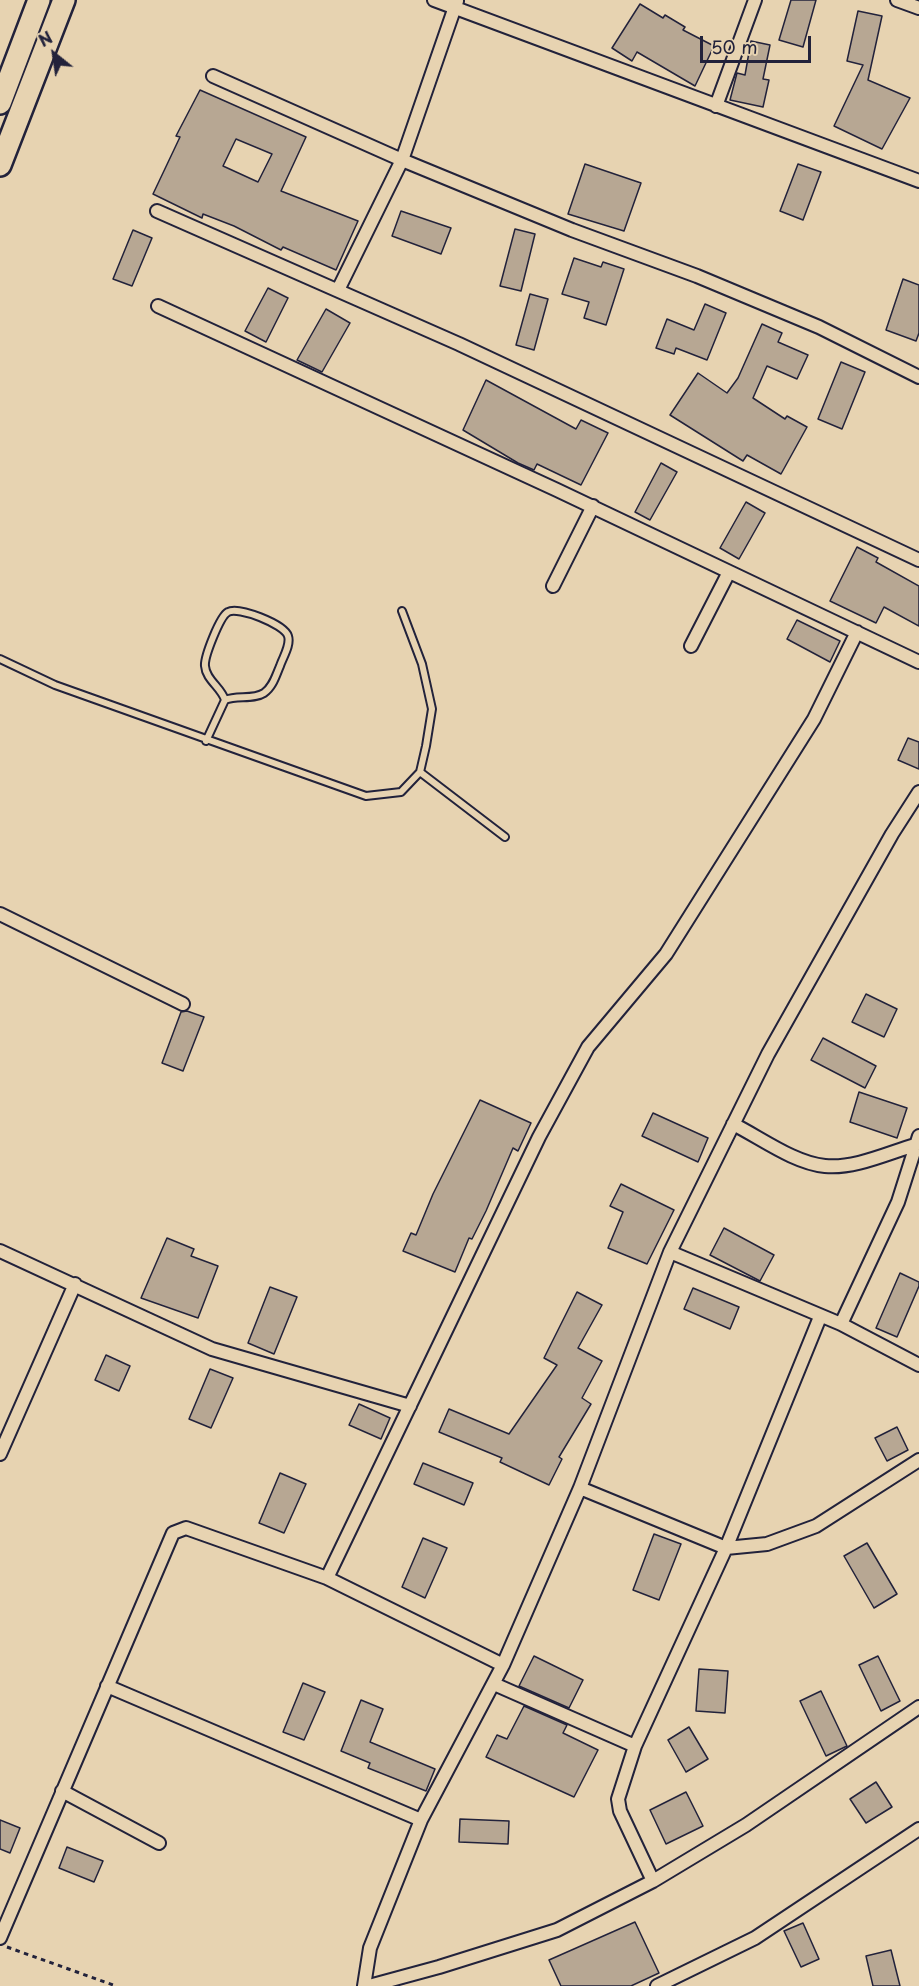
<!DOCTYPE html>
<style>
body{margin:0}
#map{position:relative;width:919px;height:1986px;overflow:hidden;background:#e7d3b1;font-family:"Playpen Sans",sans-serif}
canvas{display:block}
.north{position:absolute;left:24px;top:24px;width:60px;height:60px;-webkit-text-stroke:4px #e7d3b1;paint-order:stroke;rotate:330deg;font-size:16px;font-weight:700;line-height:24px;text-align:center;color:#22223b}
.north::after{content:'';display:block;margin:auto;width:21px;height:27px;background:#22223b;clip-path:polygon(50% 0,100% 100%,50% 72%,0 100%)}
.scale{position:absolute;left:700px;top:36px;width:111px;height:27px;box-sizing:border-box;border:3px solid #22223b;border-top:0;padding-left:8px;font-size:18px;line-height:21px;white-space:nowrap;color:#22223b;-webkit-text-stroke:4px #e7d3b1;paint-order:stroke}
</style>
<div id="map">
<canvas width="919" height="1986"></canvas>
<div class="north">N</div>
<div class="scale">50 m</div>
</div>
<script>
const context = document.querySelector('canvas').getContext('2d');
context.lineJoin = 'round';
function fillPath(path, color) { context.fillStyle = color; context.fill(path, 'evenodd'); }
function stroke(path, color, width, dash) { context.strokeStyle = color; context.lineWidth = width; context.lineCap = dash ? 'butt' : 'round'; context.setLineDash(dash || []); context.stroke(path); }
const building = new Path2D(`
 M791,0H816L803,47L779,40Z
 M640,4L663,18L665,15L685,27L683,30L714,46L695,86L637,52L632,61L612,48Z
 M858,11L882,16L868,80L910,98L882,149L834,126L863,65L847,61Z
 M751,41L770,45L763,79L769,80L763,107L730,100L737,73L745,75Z
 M200,90L306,137L281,191L358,221L336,270L283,247L281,250L234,226L203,214L202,218L153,194L180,137L176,136ZM236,139L272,154L258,182L223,166Z
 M585,164L641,183L624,231L568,214Z
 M798,164L821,172L803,220L780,211Z
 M401,211L451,228L441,254L392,236Z
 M515,229L535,234L521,291L500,286Z
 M133,230L152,238L132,286L113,279Z
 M574,258L601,267L603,262L624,269L606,325L584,318L589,302L562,294Z
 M903,279L919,285V333L916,341L886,330Z
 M268,288L288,298L266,342L245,331Z
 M530,294L548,299L534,350L516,345Z
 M705,304L726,313L707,360L676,348L674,354L656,348L667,319L694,330Z
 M326,309L350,323L322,372L297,360Z
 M762,324L782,333L778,342L808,355L797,379L767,366L753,398L785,419L787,416L807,427L781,474L747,455L743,461L670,415L698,373L727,393L738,378Z
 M841,362L865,372L842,429L818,419Z
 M486,380L576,429L581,420L608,433L581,485L537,464L534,470L518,463L463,430Z
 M661,463L677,472L650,520L635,512Z
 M746,502L765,513L739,559L720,548Z
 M857,547L878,558L876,562L919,586V626L884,607L876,623L830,601Z
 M797,620L840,641L830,662L787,639Z
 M908,738L919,742V769L898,760Z
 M866,994L897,1009L884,1037L852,1022Z
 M187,1011L204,1017L183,1071L162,1063L181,1012Z
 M823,1038L876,1066L865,1088L811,1060Z
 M859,1092L907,1108L897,1138L850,1122Z
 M480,1100L531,1123L518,1151L513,1148L486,1211L472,1239L469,1238L455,1272L403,1251L411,1233L416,1235L433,1194Z
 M653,1113L708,1138L698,1162L642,1136Z
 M621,1184L674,1210L647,1264L608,1248L623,1212L610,1206Z
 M724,1228L774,1255L760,1281L710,1255Z
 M167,1238L194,1249L191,1256L218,1266L198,1318L141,1298Z
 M900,1273L919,1282V1286L897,1337L876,1328Z
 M270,1287L297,1297L274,1354L248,1343Z
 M693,1288L739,1307L730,1329L684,1309Z
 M577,1292L602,1305L578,1348L602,1361L582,1398L591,1404L559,1457L562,1459L549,1485L500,1462L502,1458L439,1432L449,1409L509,1434L557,1365L544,1358Z
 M106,1355L130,1366L119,1391L95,1380Z
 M210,1369L233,1378L211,1428L189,1419Z
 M359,1404L390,1418L381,1439L349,1425Z
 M897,1427L908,1450L887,1461L875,1438Z
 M423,1463L473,1483L464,1505L414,1484Z
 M280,1473L306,1484L284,1533L259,1523Z
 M654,1534L681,1544L659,1600L633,1590Z
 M423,1538L447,1548L425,1598L402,1587Z
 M867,1543L897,1594L874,1608L844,1556Z
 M534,1656L583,1680L569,1708L519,1686Z
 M878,1656L900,1701L881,1711L859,1665Z
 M699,1669L728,1671L725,1713L696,1711Z
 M303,1683L325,1692L304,1740L283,1732Z
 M821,1691L847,1746L826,1756L800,1701Z
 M361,1700L383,1709L370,1742L435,1769L426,1791L368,1768L370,1763L341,1751Z
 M524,1706L567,1725L563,1733L598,1750L574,1797L486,1757L497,1735L507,1739Z
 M689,1727L708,1759L686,1772L668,1740Z
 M876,1782L892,1807L866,1823L850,1799Z
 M686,1792L703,1826L666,1844L650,1810Z
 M460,1819L509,1821L508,1844L459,1842Z
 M0,1820L20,1828L10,1853L0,1849Z
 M67,1847L103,1861L94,1882L59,1868Z
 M635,1922L659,1973L631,1986H561L549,1960Z
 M803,1923L819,1959L801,1967L784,1931Z
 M891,1950L900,1986H873L866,1956Z`);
const path = new Path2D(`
 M7,1947L116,1986`);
const service = new Path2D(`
 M0,659L55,685L366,796L401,792L420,772L426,746L432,709L422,664L402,611
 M206,741L225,700C221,687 206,680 205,666C204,657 220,616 228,612C238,606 284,624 288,636C291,645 283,657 280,666C276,675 273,687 264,693C253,700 237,695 225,700
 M420,772L505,837`);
const minor = new Path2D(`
 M434,0L919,181
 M897,0L919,8
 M213,76L402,160L572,230L697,276L819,327L919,377
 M716,106L755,0
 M157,211L459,344L919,560
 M338,290L402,160L457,1
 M158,306L557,490L919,662
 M553,586L593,506
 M691,646L729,572
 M0,914L183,1004
 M733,1124C761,1138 794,1163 825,1166C854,1169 888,1153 915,1145
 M0,1251L212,1349L410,1406
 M670,1252L841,1324L919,1365
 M841,1324L898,1202L919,1136
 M0,1454L75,1284
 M580,1488L726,1548L767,1544L816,1526L919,1460
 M327,1578L539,1137L588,1047L666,954L814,719L857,632
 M494,1684L635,1746
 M107,1686L421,1820
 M62,1791L159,1843
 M653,1881L620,1811L618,1799L635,1746L726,1548L820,1317
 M0,1938L173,1533L186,1528L327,1578L503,1665
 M364,1986L370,1948L421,1820L503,1665L580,1488L670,1252L768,1054L892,834L919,792
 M369,1986L439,1967L557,1930L653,1881L746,1825L919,1707
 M657,1986L755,1938L919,1829`);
const trunk = new Path2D(`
 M0,103L39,0
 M0,165L64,0`);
fillPath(building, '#b7a793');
stroke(building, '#22223b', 1.5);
stroke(service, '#22223b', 10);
stroke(minor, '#22223b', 16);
stroke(trunk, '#22223b', 26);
stroke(path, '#22223b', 3, [4.5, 4.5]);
stroke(service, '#e7d3b1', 6);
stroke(minor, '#e7d3b1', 12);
stroke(trunk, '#e7d3b1', 21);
</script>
